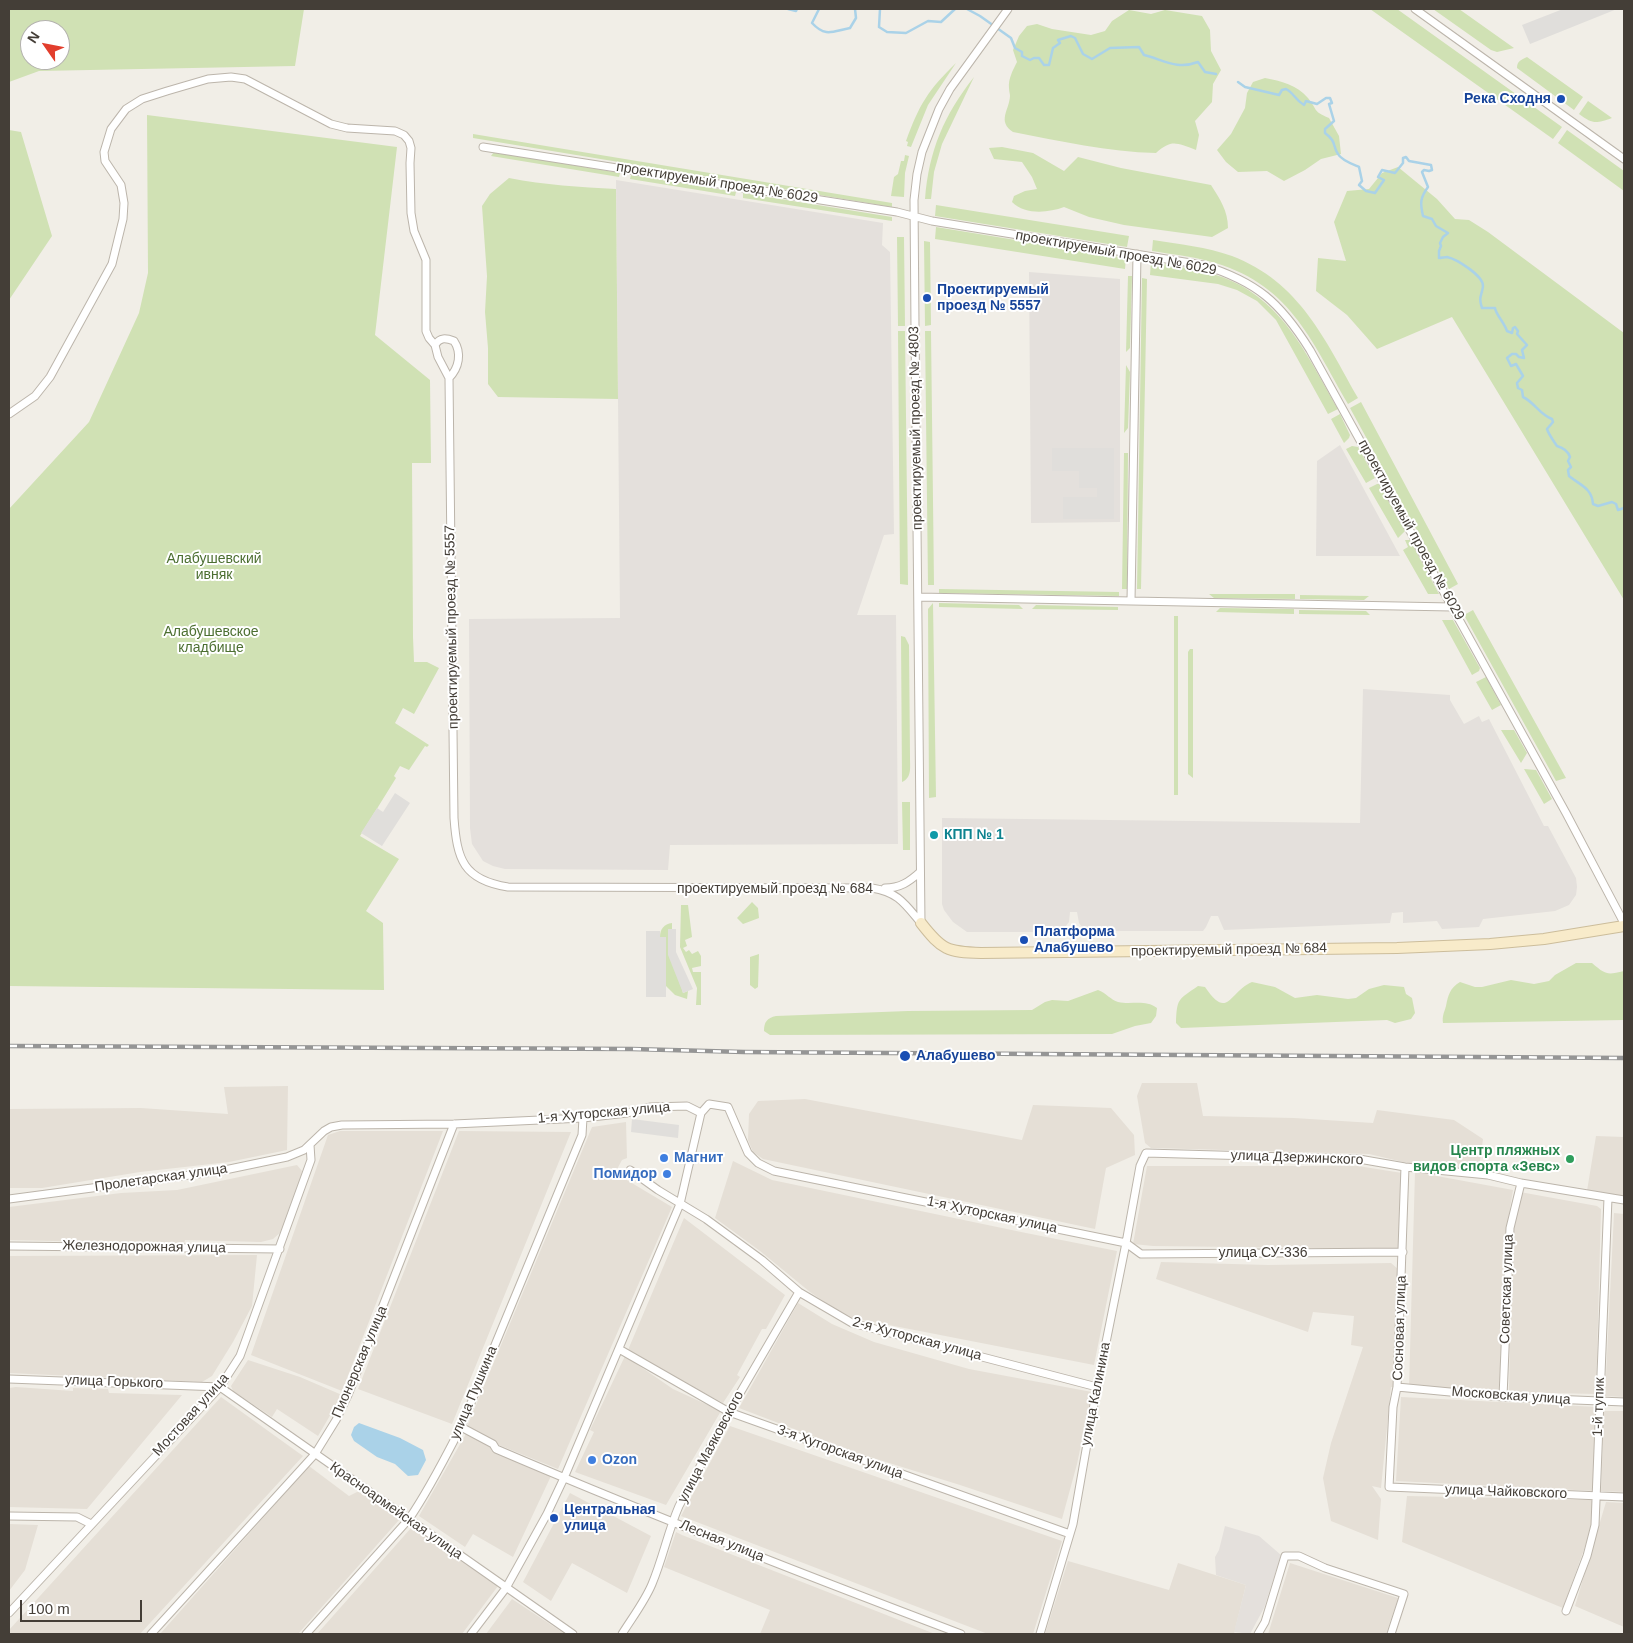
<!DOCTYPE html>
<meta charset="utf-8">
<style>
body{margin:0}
#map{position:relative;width:1633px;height:1643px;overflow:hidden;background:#f1eee7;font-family:Arial,sans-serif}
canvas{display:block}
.frame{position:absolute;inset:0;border:10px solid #443e37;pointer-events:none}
.north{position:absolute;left:20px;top:20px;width:50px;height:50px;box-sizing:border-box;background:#fff;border:1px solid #b4b2af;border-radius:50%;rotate:303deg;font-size:14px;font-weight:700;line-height:20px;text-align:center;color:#443e37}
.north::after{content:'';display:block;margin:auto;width:18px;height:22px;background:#e23e2d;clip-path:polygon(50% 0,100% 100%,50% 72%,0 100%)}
.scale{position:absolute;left:20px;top:1600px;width:122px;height:22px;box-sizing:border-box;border:2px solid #443e37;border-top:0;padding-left:6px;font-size:15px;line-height:18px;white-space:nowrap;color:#443e37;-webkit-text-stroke:4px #fff;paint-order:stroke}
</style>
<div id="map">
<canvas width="1633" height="1643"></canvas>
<div class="frame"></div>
<div class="north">N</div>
<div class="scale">100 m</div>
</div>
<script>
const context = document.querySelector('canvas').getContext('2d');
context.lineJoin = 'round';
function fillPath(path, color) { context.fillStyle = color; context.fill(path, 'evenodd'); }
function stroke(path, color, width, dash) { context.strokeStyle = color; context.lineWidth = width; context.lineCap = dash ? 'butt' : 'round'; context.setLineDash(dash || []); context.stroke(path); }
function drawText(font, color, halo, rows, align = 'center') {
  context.font = font + ' Arial,sans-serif'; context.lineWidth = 4; context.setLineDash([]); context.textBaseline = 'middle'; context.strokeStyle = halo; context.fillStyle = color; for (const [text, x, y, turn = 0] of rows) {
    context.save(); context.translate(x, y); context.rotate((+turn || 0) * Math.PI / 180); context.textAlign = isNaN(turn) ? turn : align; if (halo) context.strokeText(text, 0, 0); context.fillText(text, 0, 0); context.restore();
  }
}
const residential = new Path2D(`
 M1142,1083H1197L1203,1116L1294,1118L1373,1123L1377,1110L1454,1120L1483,1139L1478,1175L1403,1162L1369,1154L1151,1148L1145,1143L1137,1096Z
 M288,1086L287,1150L229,1162L140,1172L42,1188H9V1109L141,1108L228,1114L224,1087Z
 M805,1099L1022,1140L1033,1105L1111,1108L1134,1135L1135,1155L1106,1168L1095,1229L763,1159L753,1152L748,1140L749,1114L758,1101Z
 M626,1122L627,1158L622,1160L615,1173L672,1207L558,1469L494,1443L466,1429L592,1127Z
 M340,1131H443L342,1391L251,1355L328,1135Z
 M459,1131L571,1132L452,1424L358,1389Z
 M1596,1136L1624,1137V1203L1586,1197Z
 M733,1161L772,1180L1026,1233L1117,1251L1094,1365L853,1318L829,1305L810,1292L760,1251L715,1218Z
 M297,1165L302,1171L299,1188L281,1232L273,1239L261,1242L185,1240L184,1244L9,1240V1207L121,1193L177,1190Z
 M1147,1166H1358L1402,1173L1399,1249L1153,1246L1133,1244Z
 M1415,1172L1513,1190L1506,1233L1499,1391L1409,1387Z
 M1520,1192L1597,1206L1601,1209L1596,1394L1509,1392L1512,1249L1514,1219Z
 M1614,1213L1624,1214V1397L1605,1396Z
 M684,1218L785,1295L766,1329H762L737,1375L740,1377L723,1403L670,1375L628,1350Z
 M257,1255L252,1306L233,1342L212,1376L202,1382L9,1373V1256Z
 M1161,1262L1268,1265L1391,1263L1398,1269L1394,1387H1391L1381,1488L1372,1486L1381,1499L1378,1540L1331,1521L1323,1478L1331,1443L1363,1347L1351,1345L1354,1316L1313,1312L1308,1332L1156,1279Z
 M798,1303L832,1324L874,1342L969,1369L1092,1392L1077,1464L1062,1519L960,1485L857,1453L739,1408Z
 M625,1356L673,1389L721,1411L666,1505L575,1472L594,1432L590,1430Z
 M248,1360L300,1377L342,1395L318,1436L277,1409L272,1417L233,1391L231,1386Z
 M16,1387L73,1391V1388L108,1389L109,1393L182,1395L87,1509L9,1507V1388Z
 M221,1397L303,1456L140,1634H9V1630Z
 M1401,1397L1598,1407L1595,1491L1396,1481Z
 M1604,1411H1624V1492L1601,1491Z
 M730,1426L1062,1541L1033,1634H988L681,1516Z
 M467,1432L492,1445L491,1450L551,1476L513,1557L473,1534L465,1547L419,1516Z
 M309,1466L349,1496L359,1491L399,1520L298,1634H160Z
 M570,1493L651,1536L627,1593L572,1563L551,1601L523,1582Z
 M1407,1496L1592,1500V1527L1563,1608L1402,1542Z
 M1606,1502L1624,1503V1627L1575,1606Z
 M9,1524L38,1525L25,1570L9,1591Z
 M411,1528L498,1586L462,1634H317Z
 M676,1532L682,1535L935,1634H760L770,1610L664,1567Z
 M1068,1561L1169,1590L1178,1563L1246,1585L1234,1634H1045Z
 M1290,1563L1398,1598L1386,1634H1268Z
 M512,1599L565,1634H486Z`);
const industrial = new Path2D(`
 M616,180L883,223L882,245L890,252L894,534L884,535L857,615H896L898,844L670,845L668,870L505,869L493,866L483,861L472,844L470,828L469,619L620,618Z
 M1029,272L1120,279V522L1031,523Z
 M1340,445L1400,556H1316L1317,461Z
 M1363,689L1450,695V700L1464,724L1479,716L1482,722L1489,719L1544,826H1548L1576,878L1577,887L1576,895L1569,905L1555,911L1483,919L1479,927L1442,929L1437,921L1403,923V912L1392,913L1390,923L1224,930L1218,916H1211L1206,927L1203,931H1085L1079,923L1077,912H1070L1069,922L1061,932H967L953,922L944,910L942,904V818L1360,823Z
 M1225,1526L1259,1536L1281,1555L1264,1608L1250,1634L1234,1632L1246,1585L1216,1575L1215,1557L1219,1550Z`);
const green = new Path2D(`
 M9,9H304L295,66L39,71L9,82ZM30,30H60V60H30Z
 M1370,9H1397L1562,127L1553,139Z
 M1433,9H1459L1514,48L1497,52L1491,50Z
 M1129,10L1151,14L1165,10L1202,16L1210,30L1211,51L1221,70L1213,84L1212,102L1195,121L1199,135L1196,150C1176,143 1172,139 1156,153C1108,152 1060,141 1013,132C997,121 1009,111 1010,96C1010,94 1009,91 1009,88C1008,79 1013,70 1017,62L1013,50L1019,36L1027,26L1037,24L1052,29L1091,35L1105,31L1112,21Z
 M1527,57L1583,97L1574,110L1517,68C1517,61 1521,60 1527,57Z
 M956,63L928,105L911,147L907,146L908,142L906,141C919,105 928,90 956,63Z
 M974,77L942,144L934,172L931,199H925C929,150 944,115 974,77Z
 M1265,78C1281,81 1297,85 1308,98C1318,110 1312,111 1329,118L1339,136L1341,154L1321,159L1305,170L1284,181L1267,171L1238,172L1226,162L1217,150L1231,134L1245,108L1247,93L1253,82Z
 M1588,101L1612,118C1595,124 1593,124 1579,114Z
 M147,115L397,147L375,335L430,380L431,463H412L413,637L414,662H427L439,668L414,714L403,708L395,723L429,745L427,747L425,746L409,770L400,766L394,776L396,778L360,836L399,859L366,911L383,923L384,990L9,986V509L89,422L139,313L148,273Z
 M9,130L21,132L52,236L9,300Z
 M1567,130L1624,171V191L1558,143Z
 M473,134L892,203V207L473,138Z
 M1002,147L1033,153L1064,171L1078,157L1121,168L1211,185C1220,199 1228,211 1228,228L1212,237L1124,225L1089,217L1064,207C1048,213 1025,215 1012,202L1014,196L1025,191L1037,189L1032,177L1022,162L994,159L989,148Z
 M494,152L620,173L619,177L491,156Z
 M905,155L909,156L905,173L904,197L891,196L894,177L898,174L901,161H904Z
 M1398,167L1437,199L1455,219L1469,220L1488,232L1624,333V600L1452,317L1377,349L1347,315L1316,291L1318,258L1346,261L1334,222L1347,191L1369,189L1382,173Z
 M631,175L736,192L735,196L630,179Z
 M509,178C545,185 580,187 616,189L618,399L498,397L488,384V348L485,312L487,276L482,206L490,194Z
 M743,193L892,217V221L743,198Z
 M936,205L1129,236L1127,247L935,216Z
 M936,227L1126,258L1125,269L935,239Z
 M897,237H904L905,326H898Z
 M1153,240C1179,244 1207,247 1232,256C1300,282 1325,340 1358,398L1348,404C1310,338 1289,282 1208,261C1190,256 1170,254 1152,251Z
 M924,241L930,242L931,325L925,326Z
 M1151,262C1175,266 1200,269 1222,277C1284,300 1307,356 1338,409L1328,414L1276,320L1257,301L1237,290L1218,284L1150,275Z
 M1128,276H1132L1130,348L1126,352Z
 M1142,278L1147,279L1141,589H1137Z
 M898,331H905L908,585L900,584Z
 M925,331H931L934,585H928Z
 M1126,365L1130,372L1128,428L1124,433Z
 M1361,402L1458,584L1449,589L1350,408Z
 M1340,414L1350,435L1349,438L1344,443L1331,419Z
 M1352,446L1358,447L1375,478L1366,483L1346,449Z
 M1124,453H1128L1127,589H1122Z
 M1377,484H1379L1405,531L1398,538L1369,488Z
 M1405,540H1410L1439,594H1428L1403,550L1408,547Z
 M939,589L1119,592V596L939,593Z
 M1209,594H1295V599L1214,598Z
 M1300,595L1369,596L1364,600L1300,599Z
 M933,603L936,797L929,798L928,609Z
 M939,603L1019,605L1023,609L939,607Z
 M1036,605L1118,607V610L1032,609Z
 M1220,608L1294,609V614L1216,612Z
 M1299,610L1366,611L1370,615L1299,614Z
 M1473,610L1566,778L1556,781L1464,615Z
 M1174,616H1178V795H1174Z
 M1442,620H1453L1480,668L1479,671L1472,675Z
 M901,636L905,637L909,645L910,758C910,767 912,778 902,782Z
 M1190,649H1193V778L1188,774V652Z
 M1486,677L1501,705L1492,710L1476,682Z
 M1501,730H1514L1527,753L1521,763Z
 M1524,769L1536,770L1552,799L1544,804Z
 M902,802H910V850H903Z
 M752,902L758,908L759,918L743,924L737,918Z
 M681,905H688L692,937L685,940L687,946L683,948L686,952L689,950L692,954L698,951L701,956V966L692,968L693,972H701V1005H696L697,988L680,947Z
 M672,923V929H668L683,993L688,991L687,999L675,995L666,986V937H660C660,929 664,924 672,923Z
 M759,954L758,987L755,989L750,985V957Z
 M1576,963H1592C1606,975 1607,975 1624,971V1020L1443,1023C1442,1016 1444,1013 1446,1006C1448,995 1450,988 1460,982L1475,987H1482L1511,980L1534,984L1549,981L1555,975Z
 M1252,982L1275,987L1295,998L1317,995L1348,999L1356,998L1369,989L1384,985L1404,987L1406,994L1412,998L1415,1013L1411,1019L1395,1023L1387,1020L1181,1028L1176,1023C1177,998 1178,1000 1198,986L1205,987C1228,1021 1229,992 1252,982Z
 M1098,990C1106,993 1111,1000 1118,1002C1132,1005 1145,999 1157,1008L1156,1016L1151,1023L1135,1026L1112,1034L770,1035L764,1031C764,1022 767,1018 776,1016L908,1011L1032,1010L1045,1002L1052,1000L1068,1001Z`);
const parking = new Path2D(`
 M1563,9H1617L1530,44L1522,25Z
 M1052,448H1114V519H1063V497H1097V488H1079V471H1052Z
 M395,793L410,803L382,846L361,833L377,808L383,812Z
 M668,929H676V952L693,989L683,993L668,955Z
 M646,931H660V937H666V997H646Z
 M632,1119L679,1125L678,1138L631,1132Z`);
const water = new Path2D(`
 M359,1423L400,1438L423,1450L426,1460L418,1475L408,1476L395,1464L377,1457L354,1441L351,1435L354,1427Z`);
const stream = new Path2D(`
 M788,9L796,11L797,9
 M819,9L812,23C826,38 833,31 850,28L856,18L855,9
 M880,9L879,27L887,32L906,33L928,21L941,22L955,9
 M967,9L980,16L1011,38L1015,48L1022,52V56L1030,60L1034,58H1039L1044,65H1049L1053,48L1060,43L1058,40L1071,36L1075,38L1083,54L1092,59L1110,48L1139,47L1144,55C1164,60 1177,70 1198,62L1205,72L1216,74
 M1238,82L1245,87L1279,95L1282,90L1286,89C1294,93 1295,100 1304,105L1306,101L1317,104L1326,98H1330L1332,103L1329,104L1334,121L1325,129V133C1337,142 1332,145 1338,154C1341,160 1352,164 1359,167L1362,181L1359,185L1366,191L1375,193L1384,180L1378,177L1382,170L1395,173L1403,163V158L1406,157L1409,161L1431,165L1432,170L1429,171L1424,170L1422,172L1428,187C1420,198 1420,203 1423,216L1432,219L1436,226L1448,233L1443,237L1440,243L1441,246L1439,251V258C1440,258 1446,257 1447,257C1456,259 1483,275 1483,286C1482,296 1478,296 1482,308H1495C1496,315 1504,322 1507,331L1512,333L1513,328L1515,327L1518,331L1517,334L1527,345L1522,350L1524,358L1519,357L1516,354H1512L1507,358L1511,366L1516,364L1523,376L1517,383L1518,388L1522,390L1523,397C1534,402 1540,415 1552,419L1553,422L1547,429C1549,435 1553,440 1557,446C1564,448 1568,451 1570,457L1568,461L1571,467L1568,470L1569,476C1580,485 1592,488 1593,504L1598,506L1612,502L1616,504L1618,510L1624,508`);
const street = new Path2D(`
 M1415,9L1624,159
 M483,147L897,212L932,221L1203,265C1257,282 1280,302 1310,350L1566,813L1624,923
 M449,378C459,368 462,353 454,341C446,338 440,337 435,345L438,357L449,378L454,818C457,859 463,880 508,887L872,888C898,892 905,904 921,923
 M9,414L35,396L50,377L112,264L123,219L124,203L121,185L105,161L104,152L111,129L126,109L142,99L167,91L208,79L231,77L245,79L331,124L347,128L395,131L404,135L409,141L411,148L410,163L411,213L414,231L426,260V331L429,338L435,345
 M918,597L1452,607
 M1131,601L1137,254
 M885,888C900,888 909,882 920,872
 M921,923L915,328L914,200L917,174L922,152L939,109L950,89L1008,9
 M1405,1167L1397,1387L1393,1407L1389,1487L1624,1497
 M630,1170L658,1190L706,1219L762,1260L799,1292L852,1323L1097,1387
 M9,1199L220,1171L287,1157L304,1150L324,1131L331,1127L342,1125L454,1124L583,1118L627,1113L650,1107L687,1106L701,1113
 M9,1246L280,1249
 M619,1349L729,1412L1070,1534
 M9,1379L220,1387L573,1634
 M1397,1387L1503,1397L1624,1402
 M1503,1397L1510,1228L1521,1183
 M461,1427L493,1444L496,1449C650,1515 805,1575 961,1634
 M9,1516L77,1517L91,1524
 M1566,1611L1587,1556L1595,1525L1608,1198
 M9,1613L220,1387L240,1356L311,1160L310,1145
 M151,1634L315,1454L336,1420L348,1395L454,1124
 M306,1634L409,1519C429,1490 445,1458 461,1427L582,1135L583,1118
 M471,1634L506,1588L547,1514L564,1478L680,1204L701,1113L709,1104L728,1107L748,1153L758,1163L774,1171L1126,1243L1141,1254L1403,1252
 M622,1634C632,1618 645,1601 652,1584C663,1558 668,1531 679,1506L729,1412L799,1292
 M1040,1634L1073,1524L1097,1387L1126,1243L1140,1166L1146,1153L1359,1159L1405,1167L1488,1175L1521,1183L1624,1200
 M1258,1634L1265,1622L1285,1556H1299L1325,1568L1404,1594L1391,1634`);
const secondary = new Path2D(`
 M921,923C942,950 947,952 981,953L1397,948L1490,944L1544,939L1624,926`);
const rail = new Path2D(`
 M9,1046L632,1049L744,1052L1624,1058`);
const markers = [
 [1561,99,5,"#1a4fb4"],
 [927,298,5,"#1a4fb4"],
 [934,835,5,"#0f9aa8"],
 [1024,940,5,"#1a4fb4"],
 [905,1056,6,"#1a4fb4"],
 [664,1158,5,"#3f7fe0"],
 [1570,1159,5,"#2e9e5b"],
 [667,1174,5,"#3f7fe0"],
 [592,1460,5,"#3f7fe0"],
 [554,1518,5,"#1a4fb4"]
];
const transitNames = [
 ["Река Сходня",1551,99,"right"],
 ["Проектируемый",937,290],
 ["проезд № 5557",937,306],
 ["Платформа",1034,932],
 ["Алабушево",1034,948],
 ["Алабушево",916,1056],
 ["Центральная",564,1510],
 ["улица",564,1526]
];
const streetNames = [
 ["проектируемый проезд № 6029",717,183,9],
 ["проектируемый проезд № 6029",1116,253,10],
 ["проектируемый проезд № 4803",916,428,-91],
 ["проектируемый проезд № 6029",1411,530,61],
 ["проектируемый проезд № 5557",452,627,-91],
 ["проектируемый проезд № 684",775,889],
 ["проектируемый проезд № 684",1229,950,-1],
 ["1-я Хуторская улица",604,1113,-5],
 ["улица Дзержинского",1297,1158,2],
 ["Пролетарская улица",161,1178,-8],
 ["1-я Хуторская улица",992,1215,12],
 ["Железнодорожная улица",144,1247,1],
 ["улица СУ-336",1263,1253],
 ["Советская улица",1507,1289,-88],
 ["Сосновая улица",1400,1328,-88],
 ["2-я Хуторская улица",917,1339,15],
 ["Пионерская улица",360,1362,-67],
 ["улица Горького",114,1382,2],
 ["улица Пушкина",474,1393,-67],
 ["улица Калинина",1096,1394,-79],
 ["Московская улица",1511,1396,4],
 ["1-й тупик",1599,1407,-88],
 ["Мостовая улица",191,1415,-48],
 ["улица Маяковского",711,1447,-62],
 ["3-я Хуторская улица",840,1452,20],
 ["улица Чайковского",1506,1492,2],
 ["Красноармейская улица",396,1511,35],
 ["Лесная улица",722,1541,22]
];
const parkNames = [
 ["Алабушевский",214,559],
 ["ивняк",214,575],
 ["Алабушевское",211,632],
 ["кладбище",211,648]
];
const cultureNames = [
 ["КПП № 1",944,835]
];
const leisureNames = [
 ["Центр пляжных",1560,1151],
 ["видов спорта «Зевс»",1560,1167]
];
const shopNames = [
 ["Магнит",674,1158],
 ["Помидор",657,1174,"right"],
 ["Ozon",602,1460]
];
fillPath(residential, '#e5dfd6');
fillPath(industrial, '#e4e0dc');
fillPath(green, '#d0e1b4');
fillPath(parking, '#e0dedb');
fillPath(water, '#aad2e8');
stroke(stream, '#aad2e8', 2.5);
stroke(street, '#bcb5ab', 9);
stroke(secondary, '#ccbd9b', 12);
stroke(street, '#fff', 7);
stroke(secondary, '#f8ebca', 10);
stroke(rail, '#959595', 4.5);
stroke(rail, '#fff', 2.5, [8]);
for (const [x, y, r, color] of markers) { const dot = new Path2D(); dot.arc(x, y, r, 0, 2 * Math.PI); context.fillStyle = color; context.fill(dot); stroke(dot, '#fff', 2); }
drawText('bold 14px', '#164399', '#fff', transitNames, 'left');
drawText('14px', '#443e37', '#fff', streetNames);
drawText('14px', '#4c6f31', '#fff', parkNames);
drawText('bold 14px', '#0d838f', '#fff', cultureNames, 'left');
drawText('bold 14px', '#27864d', '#fff', leisureNames, 'right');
drawText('bold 14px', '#366cbe', '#fff', shopNames, 'left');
</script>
